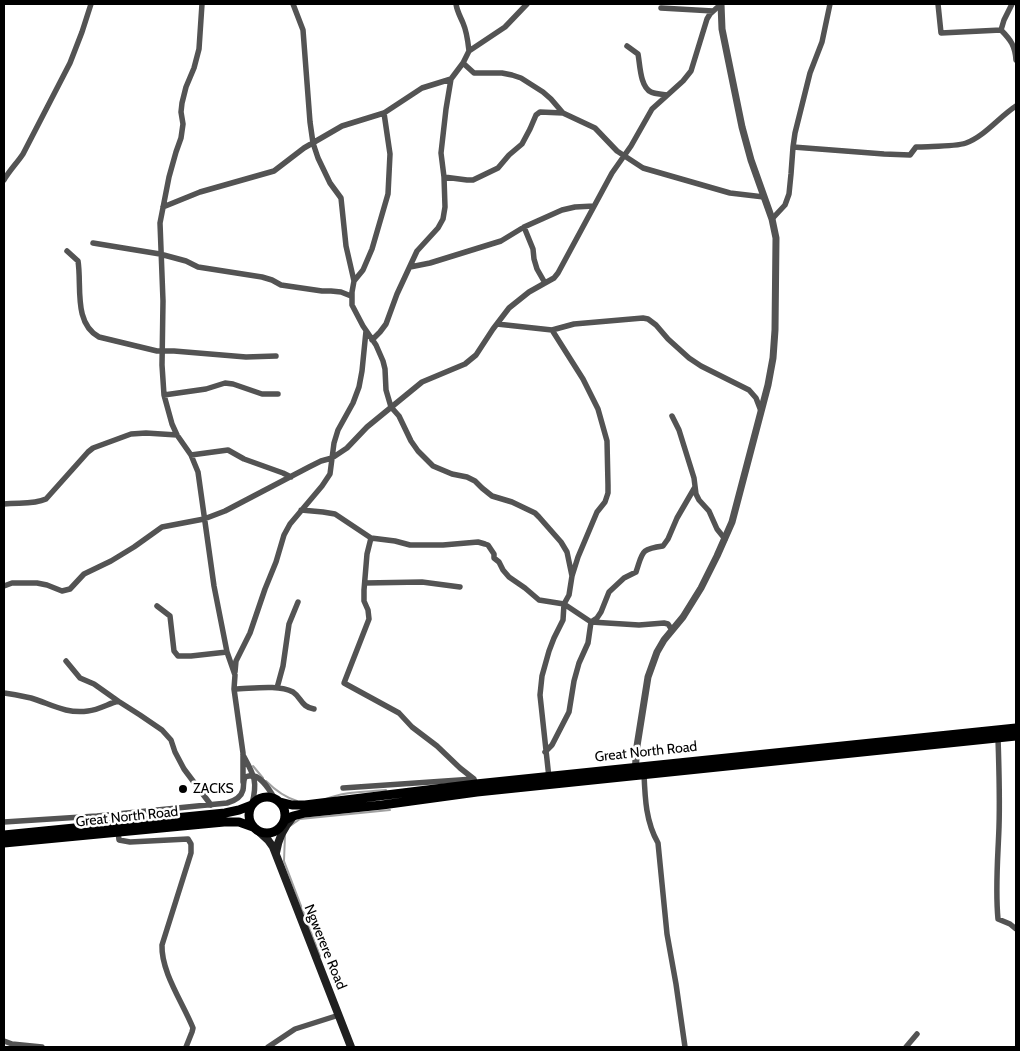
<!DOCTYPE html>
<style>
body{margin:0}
#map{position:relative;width:1020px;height:1051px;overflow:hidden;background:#fff;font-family:Cabin,sans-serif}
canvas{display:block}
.frame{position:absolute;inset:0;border:5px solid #000;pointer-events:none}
</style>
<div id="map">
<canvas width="1020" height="1051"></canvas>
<div class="frame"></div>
</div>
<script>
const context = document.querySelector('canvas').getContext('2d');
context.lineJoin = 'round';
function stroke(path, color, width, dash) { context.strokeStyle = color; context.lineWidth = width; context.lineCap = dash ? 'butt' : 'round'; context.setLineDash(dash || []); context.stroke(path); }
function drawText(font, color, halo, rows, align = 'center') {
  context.font = font + ' Cabin,sans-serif'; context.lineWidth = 5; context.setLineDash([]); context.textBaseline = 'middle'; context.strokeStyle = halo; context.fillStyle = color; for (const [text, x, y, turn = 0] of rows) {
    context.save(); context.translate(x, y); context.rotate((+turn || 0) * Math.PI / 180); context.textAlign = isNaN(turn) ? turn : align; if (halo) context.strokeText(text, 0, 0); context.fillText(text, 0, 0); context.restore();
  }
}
const stream = new Path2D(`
 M253,766L263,778
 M266,781C275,790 284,797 297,801
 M326,799C345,791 366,792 386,790
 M290,826L300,819L390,810
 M285,835L284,861L320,956`);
const minor = new Path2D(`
 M202,4L199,49L194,68L186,87L182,103L181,112L183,124L181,138L176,152L169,177L160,223L163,301L162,365L164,395L172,424L177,435L191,455L198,472L214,586L227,652L235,675L234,689L243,753V782
 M293,4L303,30L310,122L313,143L318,158L330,183L341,198L346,246L354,281L352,292V305L363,326L376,345L383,361L385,369L386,390L391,407L399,416L411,441L418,451L433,466L452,474L467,477L475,481L482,488L492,496L512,502L535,513L539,517L561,542L567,552L572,576
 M456,4C457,11 460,16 463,23C467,32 468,42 469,51
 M938,4L941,33L1001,30
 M1012,4L1004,20L1001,30C1011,40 1015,46 1016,60
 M661,8L713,11
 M627,46L638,54C640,64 640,87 651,92C655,94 662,94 667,95
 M463,63L474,73H502L512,75L521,78L543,92L551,99L563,113L595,128L617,151L643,168L730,193L764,197
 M793,147L884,154L910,155L916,147H919C932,146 954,147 966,143C985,136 999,117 1016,106
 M444,177L467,180H473L498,168L509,155L522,144L530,129L536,115L540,112L563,113
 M4,180C9,171 17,163 23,154L70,63L82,32L91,4
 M163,207L200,192L274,171L304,148L342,126L384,113L422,88L451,79L463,63L469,51L505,27L527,4
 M772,219L785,205L789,194L791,174L793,147L795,133L810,73L822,42L830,4
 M524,227L533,249L534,259L537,269L545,283
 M93,243L160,254L186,261L198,267L262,277L272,280L281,285L322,291H331L341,292L351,296
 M67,251L78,261C82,285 73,323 99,337L157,351H174L246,357L276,356
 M410,267L430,263L501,241L524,227L562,210L575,207L594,206
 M354,281L363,270L372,249L388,194L390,154L384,113
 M497,324L552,330L574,324L643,318L648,319L656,325L668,339L689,358L701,366L749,390L756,398L761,411
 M372,340L380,332L386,324L397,294L417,251L438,228L443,219L445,207L444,177L441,153L446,109L451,79
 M164,395L206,389L225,383L233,384L262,394H278
 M672,416L679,430L694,478L696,494L699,500L709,511L717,529L725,539
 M191,455L228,450L244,459L283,473L291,477
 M4,504C18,502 33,505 46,499L88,452L93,448L131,434L146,433L177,435
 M301,510L323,512L335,514L371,538L395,541L410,545H443L478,542L485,544L488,545L494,554V558L499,562L503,570L509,577L525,588L539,600L564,604L591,622L639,625L664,623L668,624L672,630
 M371,538L367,554L364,590V601L368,610L369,619L344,683L399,713L412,727L437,746L460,768L474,779L476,785
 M365,583L422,582L460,587
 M4,586L12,583H37L47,585L62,591L70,589L84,574L111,561L134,547L162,527L204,519L225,511L309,467L321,461L332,458L347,448L367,427L422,382L465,364L476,355L493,329L509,308L529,292L545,283L554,278L558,273L612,173L631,146L652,109L683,81L691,71L707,19L710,14L720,5
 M157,606L170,616L174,651L178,656H191L227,652
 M66,661L80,678L94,684L118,701
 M235,672L236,661L250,633L265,589L276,562L284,535L290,524L322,486L330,474L334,443L338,430L353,403L359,387L362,371L366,331
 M277,688L283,666L289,624L298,602
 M234,689C250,689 278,684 293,692C302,698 301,707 314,709
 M4,693C13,694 22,696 31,698C51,704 65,714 88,711C98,710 108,704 118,701L140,715L162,730L171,740L175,752L184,769L211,805
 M998,738C999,768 1000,797 999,827C998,857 995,888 998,919L1010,924L1016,929
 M545,752L552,745L569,712L574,681L579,663L588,643L591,622L597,618L601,612L609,592L624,578L636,572C643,552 640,549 663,546L668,539L677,518L695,487
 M243,755C254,775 258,781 252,804
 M644,774C645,799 646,822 658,843L667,934L676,984L685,1047
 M549,778L540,695L542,676L549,651L554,638L563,620L564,604L569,595L572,576L578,557L597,512L605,502L608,493V485L607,441L598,409L583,379L552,330
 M343,788L474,779
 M4,822L97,816L227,803C234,801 241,798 243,790C244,784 243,782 245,777C248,776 251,775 254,776C263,778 270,791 275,799
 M118,831L119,840L130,842L188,839L191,844V853L162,945C161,972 183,1003 193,1028L192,1032L186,1047
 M4,1041L12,1044L42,1047
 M268,1047L295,1029L339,1015
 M906,1047L917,1034`);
const tertiary = new Path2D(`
 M635,772L637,746L648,677L657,652L664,640L683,617L701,588L717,556L732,522L768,385L773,358L775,330L776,238L772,219L751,160L742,127L722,29L721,4`);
const secondary = new Path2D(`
 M256,829L268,840L273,847L351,1047
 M276,853C278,839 283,828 293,817`);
const primary = new Path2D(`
 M249 815a18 18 0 1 1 36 0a18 18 0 1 1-36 0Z
 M280,802L292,805H305L476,784L1016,728
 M285,820L293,816L305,813L382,805L477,792L1016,736
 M4,835L225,813L239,810L252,805
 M4,843L224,822H239L253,827`);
const markers = [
 [183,789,5,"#000"]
];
const streetNames = [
 ["Great North Road",646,752,-6],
 ["Great North Road",127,817,-6],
 ["Ngwerere Road",325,947,68]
];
const poiNames = [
 ["ZACKS",193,789]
];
stroke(stream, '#a1a1a1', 2);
stroke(minor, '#535353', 5.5);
stroke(tertiary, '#535353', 7);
stroke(secondary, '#202020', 8);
stroke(primary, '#000', 9);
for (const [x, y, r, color] of markers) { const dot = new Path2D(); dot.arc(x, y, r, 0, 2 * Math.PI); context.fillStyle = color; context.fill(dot); stroke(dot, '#fff', 2); }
drawText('14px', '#000', '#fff', streetNames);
drawText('14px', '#000', '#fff', poiNames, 'left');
</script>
